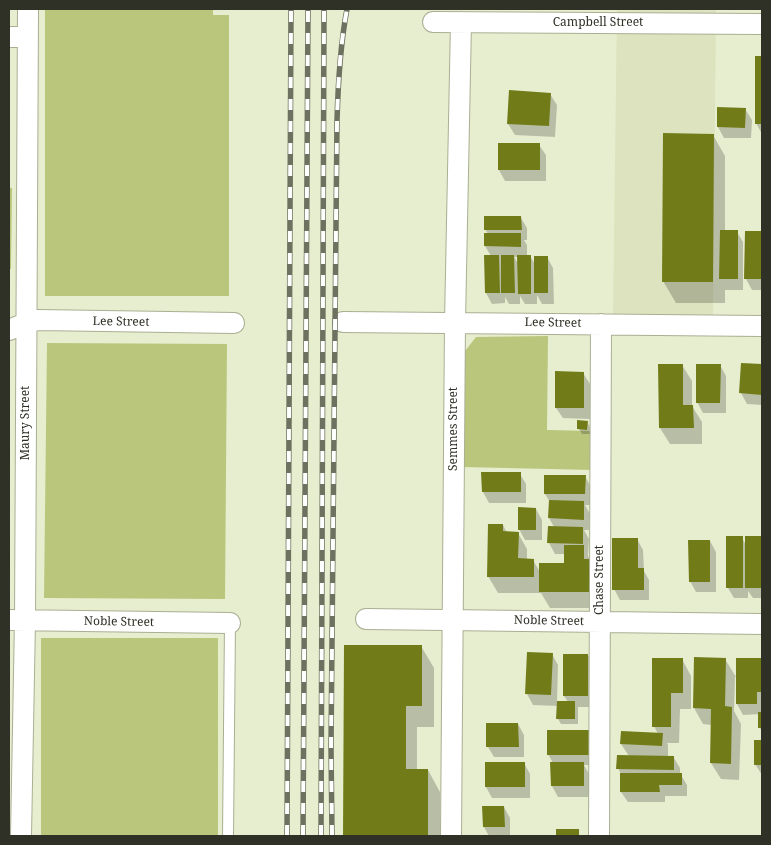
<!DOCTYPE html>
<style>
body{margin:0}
#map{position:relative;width:771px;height:845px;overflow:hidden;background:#e7edcf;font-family:"Noto Serif",serif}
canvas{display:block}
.frame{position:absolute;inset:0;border:10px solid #2f3126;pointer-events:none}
</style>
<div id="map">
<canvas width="771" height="845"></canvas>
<div class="frame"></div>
</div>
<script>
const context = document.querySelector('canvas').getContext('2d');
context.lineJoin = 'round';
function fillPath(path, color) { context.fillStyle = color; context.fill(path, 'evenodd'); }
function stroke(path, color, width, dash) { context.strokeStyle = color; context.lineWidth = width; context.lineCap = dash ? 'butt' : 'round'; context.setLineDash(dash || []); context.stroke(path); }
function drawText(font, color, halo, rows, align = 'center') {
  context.font = font + ' "Noto Serif",serif'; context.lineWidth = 5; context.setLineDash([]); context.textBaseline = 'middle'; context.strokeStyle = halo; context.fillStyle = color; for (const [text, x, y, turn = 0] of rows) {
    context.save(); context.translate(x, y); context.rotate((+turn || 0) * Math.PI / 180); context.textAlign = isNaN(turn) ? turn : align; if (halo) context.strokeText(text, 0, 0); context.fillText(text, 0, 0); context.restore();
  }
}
const built = new Path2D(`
 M617,9H716L713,317L613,315Z`);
const green = new Path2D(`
 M45,9H213V15H229V296H45Z
 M9,188H12L11,269H9Z
 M548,336L547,430L594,431L593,470L463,467L465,351L476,337Z
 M47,343L227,344L225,599L44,598Z
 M41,638H218V836H41Z`);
const shadow = new Path2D(`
 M756,58H762V134L756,123Z
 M550,94L557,105L555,137L515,135L508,124Z
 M745,109L752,120L751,138H724L718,127Z
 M713,135L725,156V231L737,232L743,242V290H725V303H676L663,281Z
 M539,145L546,155V181H505L499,170Z
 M521,218L527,228V240H524L527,245V256H530L536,266L547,257L553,268L554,304H542L537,295V304H525L520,296V304H509L505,297V303L492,304L486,293L491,256L485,246L488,234L485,229ZM514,257H518L519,265Z
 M746,232H762V290H752L746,279Z
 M742,364L762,366V405L747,404L741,393Z
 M682,365L692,381V406L702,422V444H670L660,428Z
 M720,365L726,376V413H703L697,402Z
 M583,373L590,384V419L563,418L556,408Z
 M587,422L590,427V434H582L579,429Z
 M483,474H520L526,484V503H489L483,492Z
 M585,476L591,487V505H585L590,514L589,530H584L589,539L588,556L592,563L597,608H550L541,593H498L488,576L503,525L507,533H518L527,549V560H533L540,572L565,564V554H555L549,543L554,527L549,518L550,502L545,494Z
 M536,509L542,520V540H525L519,529Z
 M742,538L746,545L761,538L762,540V598H753L748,591V598H734L728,588Z
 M637,539L643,550L644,571L649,580V600H620L614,589Z
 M710,541L716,552V592H696L690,581Z
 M345,646H421L434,668V727H417V770H428L440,792V836H344Z
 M528,653L552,654L558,665L557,702H568L564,696L588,655L594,666V707H578V724H561L558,719V706L533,705L527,694Z
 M682,659L691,676V709H680L679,743H667L668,745V757L674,758L680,768V775H681L687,785V796H665V802H628L621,792V774L618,768L629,756L621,744L658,734L654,726Z
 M725,659L736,677H735L734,711L741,724L739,780L721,779L711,763L712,725L703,724L694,708Z
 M737,659L762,660V732L760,728V714L743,715L737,704Z
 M518,724L524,735V757H494L488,747Z
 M589,731L596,765H584L589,774V797H558L552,786L553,763L548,754Z
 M755,741H762V775L755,764Z
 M486,763H524L530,774V798H492L486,787Z
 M504,807L510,818V836H489L484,827Z`);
const building = new Path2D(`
 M755,56H762V124H755Z
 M509,90L551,93L549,126L507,124Z
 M717,107L746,108L745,128L717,127Z
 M663,133L714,134L713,282H662Z
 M498,143H540V170H498Z
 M484,216H521L522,230H484Z
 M720,230H738V279H719Z
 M745,231H762V279H744Z
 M484,233H521V247L484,246Z
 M484,255H499L500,293H485Z
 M501,255H514L515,293H501Z
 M517,255H531V294H518Z
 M534,256H548V293H534Z
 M741,363L762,364V395L739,393Z
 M658,364H683V405H693L694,428H659Z
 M696,364H721L720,403H696Z
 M555,371L584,372V408H555Z
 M577,420L588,421L587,430L577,429Z
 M481,472H521V492H482Z
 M544,475H586L585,494H544Z
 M549,500L584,501V520L548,518Z
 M518,507L536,508V530H518Z
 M488,524H503V531L519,532L518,558L534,559V577H487Z
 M548,526L583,527V544L547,543Z
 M726,536H743V588H726Z
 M745,536H761V588H745Z
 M612,538H638V568H644V590H612Z
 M688,540H710V582H689Z
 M564,545H584V559H589V592H539V563H564Z
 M344,645H422V706H406V769H428V836H343Z
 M527,652L553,653L551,695L525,694Z
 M563,654H588V696H563Z
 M694,657L726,658L725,706L732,707L731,764L710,763L711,709L693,708Z
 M652,658H683V693H671V727H652Z
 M736,658H762V692H757V704H736Z
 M557,701H575V719H556Z
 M758,712H762V728H758Z
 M486,723H518L519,747H486Z
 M547,730H590V755H547Z
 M621,731L663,733L662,746L620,744Z
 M754,740H762V765H754Z
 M617,755L674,756V770L616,769Z
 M485,762H525V787H485Z
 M550,762H584V786H551Z
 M620,773H682V785H659L660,792H620Z
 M482,806H504L505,827H483Z
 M556,829H579V836H556Z`);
const lane = new Path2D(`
 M228,836L230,623`);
const street = new Path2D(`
 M433,22L762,24
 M9,37H28
 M343,322L762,326
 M9,330L26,323L38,320L234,323
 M366,619L762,624
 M9,620L230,623
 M21,836L25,620L28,9
 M451,836L455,322L461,22
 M599,836L601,324`);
const rail = new Path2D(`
 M287,836L291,9
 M303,836L308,9
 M321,836L324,9
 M332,836L331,746L337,121C338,83 340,46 347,9`);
const streetNames = [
 ["Campbell Street",598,23],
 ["Lee Street",121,322,1],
 ["Lee Street",553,323,1],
 ["Maury Street",26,423,-90],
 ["Semmes Street",454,429,-90],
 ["Chase Street",600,580,-90],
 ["Noble Street",549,621,1],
 ["Noble Street",119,622,1]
];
fillPath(built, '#dce3be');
fillPath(green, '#bac67c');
fillPath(shadow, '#0003');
fillPath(building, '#717c19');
stroke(lane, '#aaaf93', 12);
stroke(street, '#aaaf93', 22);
stroke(lane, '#fff', 10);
stroke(street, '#fff', 20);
stroke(rail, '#6d715f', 5.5);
stroke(rail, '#fff', 4, [11]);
drawText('12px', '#2f3126', '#fff', streetNames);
</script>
